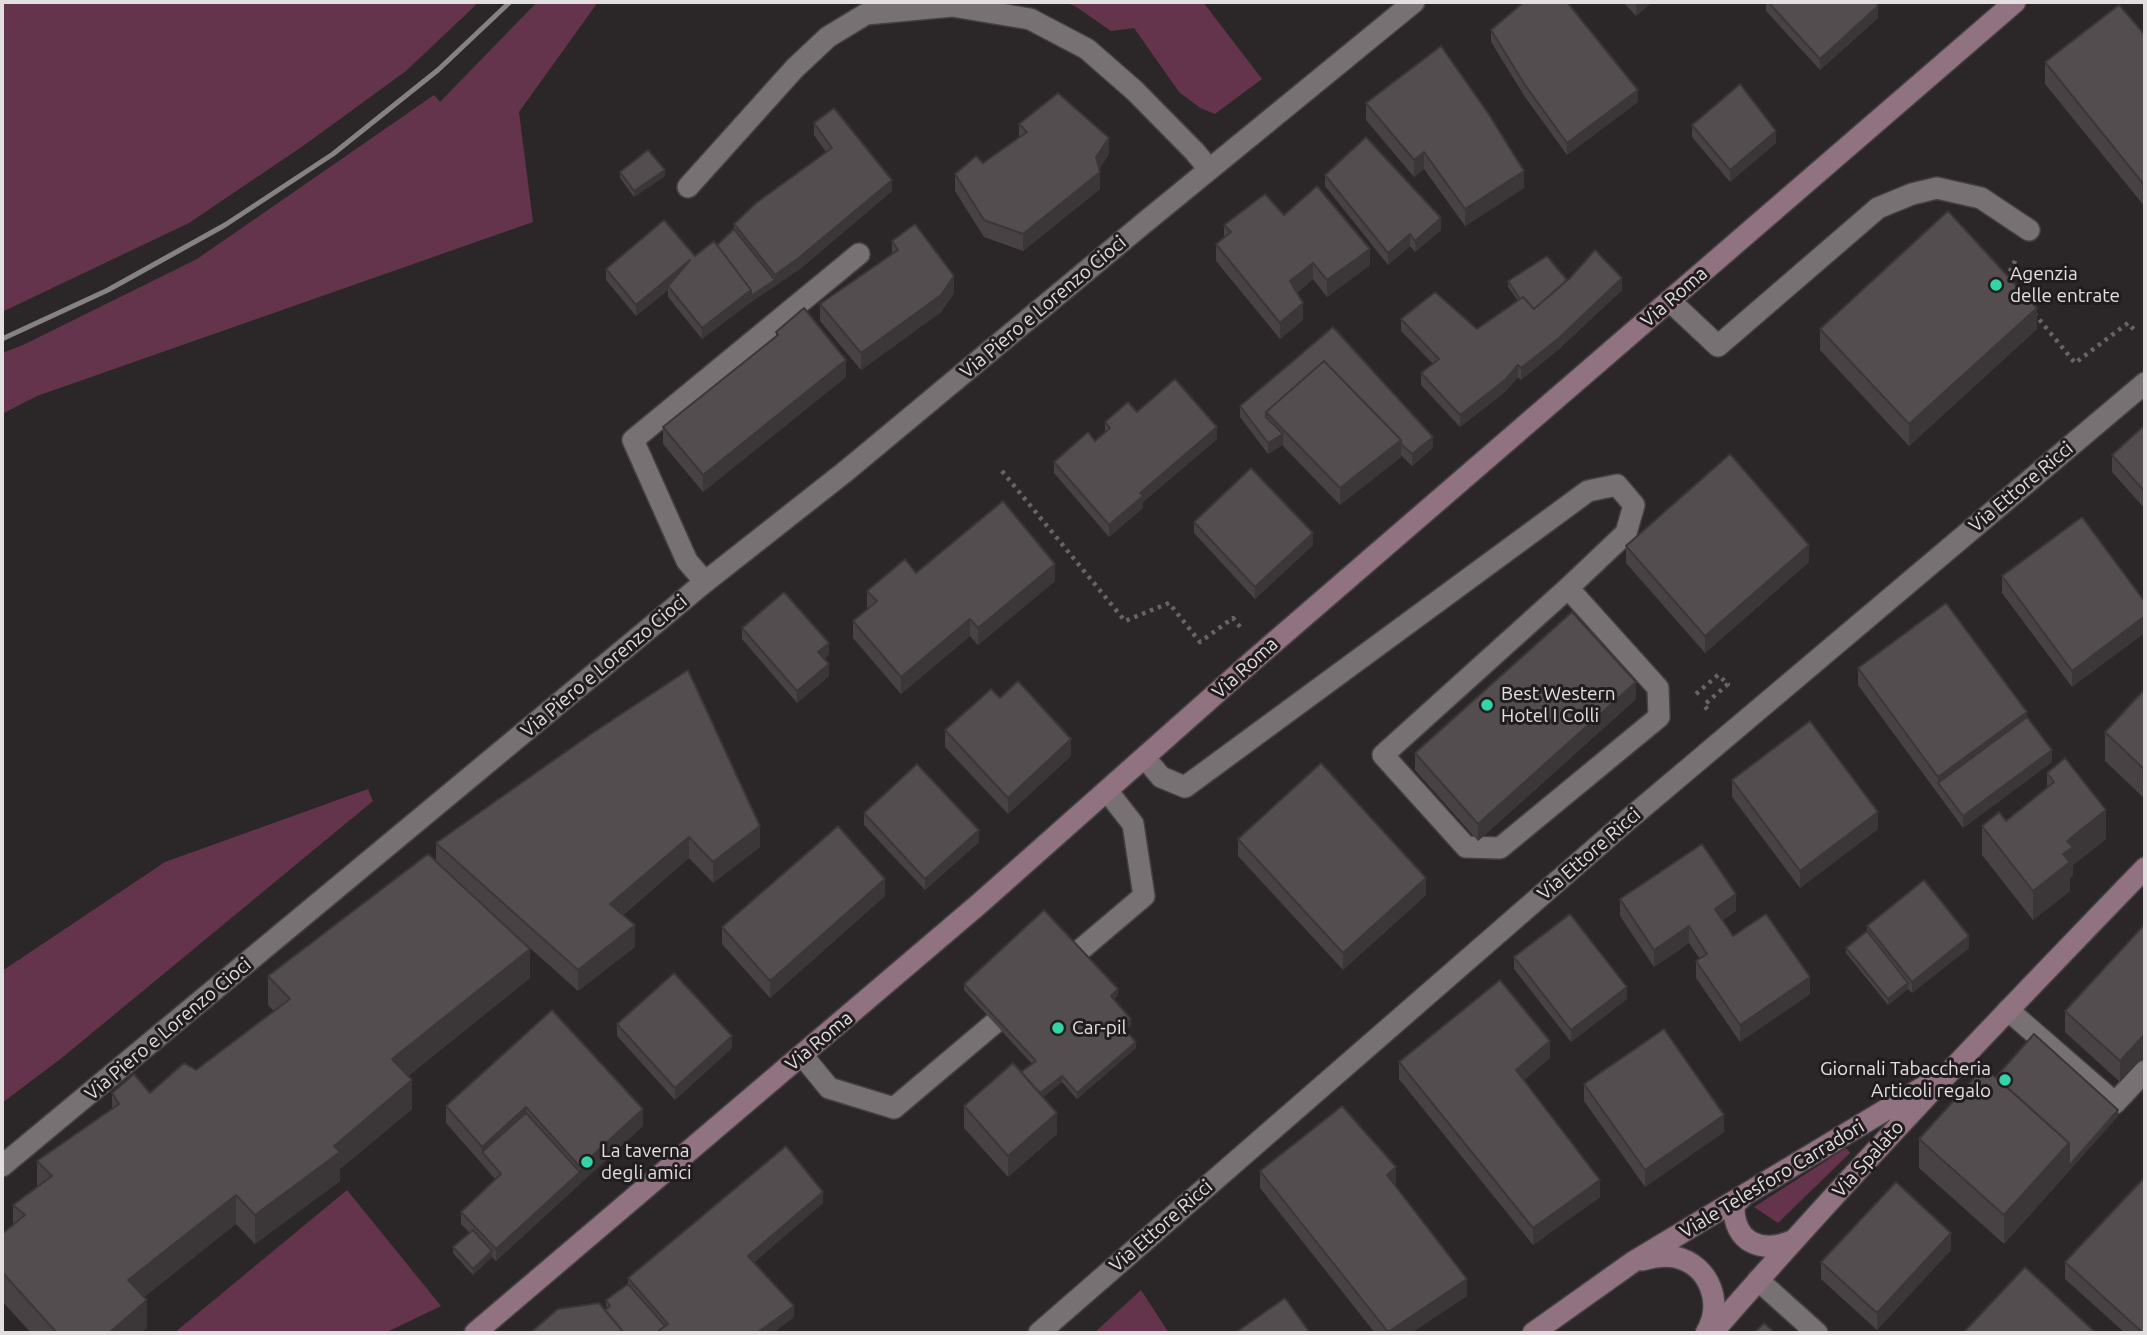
<!DOCTYPE html>
<style>
body{margin:0}
#map{position:relative;width:2147px;height:1335px;overflow:hidden;background:#2b2628;font-family:Ubuntu,sans-serif}
canvas{display:block}
.frame{position:absolute;inset:0;border:4px solid #e3dfe1;pointer-events:none}
</style>
<div id="map">
<canvas width="2147" height="1335"></canvas>
<div class="frame"></div>
</div>
<script>
const context = document.querySelector('canvas').getContext('2d');
context.lineJoin = 'round';
function fillPath(path, color) { context.fillStyle = color; context.fill(path, 'evenodd'); }
function stroke(path, color, width, dash) { context.strokeStyle = color; context.lineWidth = width; context.lineCap = dash ? 'butt' : 'round'; context.setLineDash(dash || []); context.stroke(path); }
function drawText(font, color, halo, rows, align = 'center') {
  context.font = font + ' Ubuntu,sans-serif'; context.lineWidth = 6; context.setLineDash([]); context.textBaseline = 'middle'; context.strokeStyle = halo; context.fillStyle = color; for (const [text, x, y, turn = 0] of rows) {
    context.save(); context.translate(x, y); context.rotate((+turn || 0) * Math.PI / 180); context.textAlign = isNaN(turn) ? turn : align; if (halo) context.strokeText(text, 0, 0); context.fillText(text, 0, 0); context.restore();
  }
}
const green = new Path2D(`
 M2,2H479L406,71L303,146L189,223L2,312Z
 M537,2H598L519,112L533,222L37,396L2,414V353L23,345L197,259L434,95L440,102Z
 M1063,2H1203L1262,79L1215,114L1200,108L1179,92L1134,28L1111,31L1075,6Z
 M368,789L373,801L63,1057L2,1103V971L165,862Z
 M1846,1148L1850,1153L1778,1223L1754,1207Z
 M347,1190L441,1306L385,1333H174Z
 M1141,1290L1169,1333H1094Z`);
const path = new Path2D(`
 M2006,279L2016,259
 M2034,313L2075,363L2128,323L2136,332
 M1002,471L1125,621L1169,603L1200,642L1233,618L1241,628
 M1696,694L1718,675L1728,684L1704,705L1710,713`);
const lane = new Path2D(`
 M1670,301L1718,346L1878,208L1912,194L1937,188L1981,198L2029,230
 M705,582L687,561L633,440L859,254
 M1145,758L1161,777L1185,787L1588,491L1617,485L1634,505L1626,533L1568,588L1383,755L1466,847L1500,848L1659,717L1658,688L1568,588
 M1059,968L1144,896L1133,824L1108,792
 M2008,1010L2115,1103L2145,1071
 M802,1055L829,1088L894,1108L1016,1005
 M1758,1280L1817,1333`);
const street = new Path2D(`
 M688,187L795,68L828,37L866,14L952,6L1030,19L1087,49L1135,91L1195,152L1209,169
 M2,1166L705,582L846,471L1144,223L1414,2
 M1039,1333L1629,819L2145,383`);
const secondary = new Path2D(`
 M1742,1197L1734,1205C1733,1244 1763,1254 1794,1240
 M1642,1260C1653,1257 1664,1255 1675,1257C1710,1265 1724,1304 1706,1333
 M475,1333L979,904L1256,658L2015,2
 M1533,1333L1633,1262L1927,1085
 M1712,1333C1851,1173 1998,1020 2145,868`);
const rail = new Path2D(`
 M2,339L108,290L225,225L333,154L438,70L510,2`);
const wall = new Path2D(`
 M1623,2H1652L1636,16Z
 M1766,2H1875L1878,18L1820,70L1766,11Z
 M1491,30L1638,102L1567,155L1525,97L1491,42Z
 M2145,35V207L2045,84V62Z
 M1366,103L1524,188L1465,226L1424,169L1414,177L1366,120Z
 M814,123L892,191L800,269L751,302L702,339L668,297V290L636,316L606,280V269L695,256L717,245L734,229V224L826,152L814,135Z
 M1019,124L1109,154L1099,169L1100,189L1023,251L984,237L955,191V174L983,163L1019,137Z
 M1692,125L1776,143L1730,182L1692,137Z
 M620,172L665,176L634,197L620,178Z
 M1325,175L1441,230L1415,252L1410,246L1388,265L1325,186Z
 M1284,215L1370,265L1327,297L1313,279L1297,293L1303,320L1280,339L1216,261V244L1224,238V225Z
 M892,241L954,293L941,312L861,370L820,321V304L892,254Z
 M1567,280L1622,290L1559,349L1521,380L1518,377L1505,392L1460,427L1421,385V373L1433,364L1401,331V319L1477,329L1518,301L1508,287V281Z
 M1820,329H2037L1909,446L1820,350Z
 M776,332L846,377L703,492L663,444V427L776,336Z
 M1240,406L1433,448L1412,466L1401,455V457L1340,505L1282,445L1268,454L1240,417Z
 M1137,412L1217,439L1143,502V508L1109,537L1054,473V462L1095,441L1105,433V422Z
 M2145,425V509L2112,472V455Z
 M1194,522L1313,545L1255,599L1194,533Z
 M1626,546L1809,562L1705,653L1626,563Z
 M916,573L1055,581L978,645L970,636L901,694L853,638V621L868,609L867,607V591Z
 M2002,576L2145,602L2072,687L2002,593Z
 M742,628L829,654L824,659L829,676L797,703L742,639Z
 M1858,668L2027,717L2052,762L1963,828L1858,685Z
 M2145,689V799L2105,761V732Z
 M1000,698L1071,756L1008,814L945,747V730Z
 M1636,699L1478,841L1415,770V753Z
 M591,734L760,847L713,883L689,858L623,915L635,947L578,991L511,931L530,978L408,1076L412,1109L340,1169V1181L255,1244L236,1224L144,1297L147,1328L141,1333H31L2,1301V1234L13,1225V1205L37,1187V1161L112,1109V1093H150L196,1070L274,1011L268,1005V976L436,861V843Z
 M2047,773L2106,839L2073,865V876L2070,878V891L2033,920L1982,855V826L2006,821L2047,788Z
 M1732,780L1878,829L1800,888L1732,797Z
 M864,813L979,842L925,890L864,825Z
 M1238,839L1426,895L1343,970L1238,856Z
 M885,896L770,998L722,944V927Z
 M1620,899L1736,911L1723,920L1733,936L1810,994L1740,1042L1696,978V961L1700,959L1689,943L1654,967L1620,916Z
 M2145,924V1055L2120,1082L2065,1032V1011Z
 M1867,926L1969,948L1912,993L1908,989L1888,1005L1846,953V948L1867,931Z
 M1514,957L1627,999L1571,1042L1514,969Z
 M964,984L1118,995L1114,999L1131,1025L1125,1030L1136,1048L1077,1099L1062,1082L1043,1097L1057,1134L1008,1177L964,1128V1106L1021,1072L1032,1064L964,990Z
 M552,1010L643,1126L496,1261L492,1257L473,1275L453,1253V1247L470,1233L461,1224V1212L496,1180L446,1123V1106Z
 M617,1024L732,1048L675,1100L617,1036Z
 M1550,1058L1524,1080L1600,1197L1533,1245L1399,1079V1062Z
 M1996,1077L2118,1116L2004,1244L1919,1168V1139Z
 M1584,1084L1724,1132L1645,1187L1584,1101Z
 M1260,1171L1396,1184L1395,1185L1467,1296L1411,1333H1375L1260,1188Z
 M823,1203L754,1262L794,1317L773,1333H530L605,1310L608,1308L606,1306V1300L628,1284V1278Z
 M1951,1250L1877,1330L1821,1279V1262Z
 M2065,1262L2145,1333H2125L2065,1279Z`);
const shadedWall = new Path2D(`
 M1636,2H1652L1636,16Z
 M1878,6V18L1820,70V59Z
 M1638,90V102L1567,155V143Z
 M1776,131V143L1730,182V170Z
 M1109,138V154L1096,174V157Z
 M1424,152V169L1414,177V160Z
 M665,170V176L634,197V191Z
 M1524,171V188L1465,226V209Z
 M1100,172V189L1023,251V234Z
 M892,180V191L800,269L751,302V296L775,280V275Z
 M1441,218V230L1415,252V241Z
 M1410,234V246L1388,265V253Z
 M1370,249V265L1327,297V280Z
 M690,260L668,286V290L636,316V305Z
 M1313,263V279L1290,298V281Z
 M954,276V293L941,312L861,370V353Z
 M1622,278V290L1559,349L1521,380V368Z
 M751,290V302L702,339V328Z
 M1303,303V320L1280,339V323Z
 M2037,308V329L1909,446V424Z
 M846,360V377L703,492V475Z
 M1518,365V377L1505,392L1460,427V415Z
 M1217,427V439L1143,502V508L1109,537V525L1140,493Z
 M1283,434V445L1268,454V443Z
 M1433,437V448L1412,466V454Z
 M1401,440V457L1340,505V488Z
 M1313,533V545L1255,599V587Z
 M1809,545V562L1705,653V636Z
 M1055,564V581L978,645V628Z
 M2145,616V633L2072,687V671Z
 M970,619V636L901,694V677Z
 M829,643V654L818,664V652Z
 M829,664V676L797,703V691Z
 M1636,682V699L1478,841V824Z
 M2027,712V729L1938,783V777Z
 M1071,739V756L1008,814V798Z
 M2052,750V762L1963,828V816Z
 M2106,810V839L2073,865V876L2070,878V891L2033,920V891L2063,854L2067,841Z
 M1878,812V829L1800,888V871Z
 M760,826V847L713,883V862Z
 M979,830V842L925,890V879Z
 M689,837V858L610,925V904Z
 M1426,878V895L1343,970V953Z
 M885,879V896L770,998V981Z
 M1736,894V911L1715,925V909Z
 M635,925V947L578,991V970Z
 M1689,926V943L1654,967V950Z
 M1969,936V948L1912,993V982Z
 M530,949V978L392,1088V1059Z
 M1810,977V994L1740,1042V1025Z
 M1908,983V989L1888,1005V999Z
 M1627,987V999L1571,1042V1030Z
 M1118,989V995L1111,1002V996Z
 M1131,1019V1025L1122,1032V1027Z
 M2145,1034V1055L2120,1082V1061Z
 M732,1036V1048L675,1100V1088Z
 M1550,1041V1058L1516,1087V1070Z
 M1136,1042V1048L1077,1099V1093Z
 M1062,1076V1082L1032,1106V1100Z
 M412,1080V1109L340,1169V1181L255,1244V1215L334,1146Z
 M526,1107V1124L482,1152V1147Z
 M643,1109V1126L496,1261V1249L580,1172V1167Z
 M2118,1110V1116L2004,1244V1215L2069,1143Z
 M1057,1113V1134L1008,1177V1156Z
 M1724,1115V1132L1645,1187V1170Z
 M1396,1167V1184L1387,1192V1175Z
 M1600,1180V1197L1533,1245V1228Z
 M823,1192V1203L748,1268V1256Z
 M236,1195V1224L128,1309V1280Z
 M1951,1233V1250L1877,1330V1313Z
 M492,1251V1257L473,1275V1269Z
 M1467,1279V1296L1411,1333H1388V1332Z
 M147,1300V1328L141,1333H109Z
 M794,1306V1317L773,1333H757Z`);
const building = new Path2D(`
 M1524,2H1567L1638,90L1567,143L1525,85L1491,30Z
 M1768,2H1875L1878,6L1820,59Z
 M2119,5L2145,35V186L2045,62Z
 M1441,46L1488,113L1524,171L1465,209L1424,152L1414,160L1366,103Z
 M1740,84L1776,131L1730,170L1692,125Z
 M1058,93L1109,138L1096,157L1100,172L1023,234L984,220L955,174L976,156L983,163L1027,132L1019,124Z
 M834,108L892,180L800,257L775,275L734,224L756,203L832,148L814,123Z
 M1366,137L1441,218L1415,241L1410,234L1388,253L1325,175Z
 M648,150L665,170L634,191L620,172Z
 M1317,186L1370,249L1327,280L1313,263L1290,281L1303,303L1280,323L1216,244L1231,232L1224,225L1265,194L1284,215Z
 M1948,211L2037,308L1909,424L1820,329Z
 M664,220L695,256L714,241L751,290L702,328L668,286L690,260L636,305L606,269Z
 M915,224L954,276L941,295L861,353L820,304L898,250L892,241Z
 M734,229L775,280L751,296V290L717,245Z
 M1595,250L1622,278L1559,338L1521,368L1518,365L1505,380L1460,415L1421,373L1439,359L1401,319L1435,292L1477,329L1523,297L1534,309L1570,278Z
 M1547,256L1567,280L1534,309L1523,297L1520,299L1508,281Z
 M804,308L846,360L703,475L663,427L778,335L776,332Z
 M1333,327L1433,437L1412,454L1401,444V440L1324,361L1266,412V417L1283,434L1268,443L1240,406Z
 M1324,361L1401,440L1340,488L1266,412Z
 M1175,379L1217,427L1140,493L1143,496L1109,525L1054,462L1088,432L1095,441L1110,428L1105,422L1128,402L1137,412Z
 M2145,425V492L2112,455Z
 M1730,454L1809,545L1705,636L1626,546Z
 M1251,468L1313,533L1255,587L1194,522Z
 M1003,501L1055,564L978,628L970,619L901,677L853,621L877,601L867,591L905,559L916,573Z
 M2082,517L2145,602V616L2072,671L2002,576Z
 M784,592L829,643L818,652L829,664L797,691L742,628Z
 M1946,603L2027,712L1938,777L1858,668Z
 M1572,612L1636,682L1478,824L1415,753Z
 M688,670L760,826L713,862L689,837L610,904L635,925L578,970L436,843L591,734Z
 M1018,681L1071,739L1008,798L945,730L991,689L1000,698Z
 M2145,689V770L2105,732Z
 M2027,717L2052,750L1963,816L1938,783Z
 M1810,721L1878,812L1800,871L1732,780Z
 M2065,758L2106,810L2067,841L2073,847L2063,854L2070,862L2033,891L1982,826L1999,812L2006,821L2054,782L2047,773Z
 M1321,763L1426,878L1343,953L1238,839Z
 M917,764L979,830L925,879L864,813Z
 M838,826L885,879L770,981L722,927Z
 M1702,844L1736,894L1715,909L1733,936L1766,914L1810,977L1740,1025L1696,961L1707,954L1689,926L1654,950L1620,899Z
 M428,854L530,949L392,1059L412,1080L334,1146L340,1152L255,1215L236,1195L128,1280L147,1300L109,1333H57L2,1272V1234L25,1215L13,1205L52,1176L37,1161L119,1104L112,1093L134,1074L150,1093L184,1063L196,1070L290,999L268,976Z
 M1924,880L1969,936L1912,982L1867,926Z
 M1044,910L1118,989L1111,996L1131,1019L1122,1027L1136,1042L1077,1093L1062,1076L1040,1093L1021,1072L1036,1061L964,984Z
 M1570,914L1627,987L1571,1030L1514,957Z
 M2145,924V1034L2120,1061L2065,1011Z
 M1867,931L1908,983L1888,999L1846,948Z
 M674,973L732,1036L675,1088L617,1024Z
 M1500,980L1550,1041L1516,1070L1600,1180L1533,1228L1399,1062Z
 M552,1010L643,1109L580,1167L526,1107L482,1147L446,1106Z
 M1664,1029L1724,1115L1645,1170L1584,1084Z
 M2034,1034L2118,1110L2069,1166V1143L1996,1077Z
 M1013,1063L1057,1113L1008,1156L964,1106Z
 M1984,1067L2069,1143L2004,1215L1919,1139Z
 M1342,1106L1396,1167L1387,1175L1467,1279L1388,1332L1260,1171Z
 M526,1113L580,1172L496,1249L461,1212L501,1174L482,1152Z
 M786,1146L823,1192L748,1256L794,1306L757,1333H656L668,1324L628,1278Z
 M2145,1177V1331L2143,1333L2065,1262Z
 M1896,1182L1951,1233L1877,1313L1821,1262Z
 M473,1230L492,1251L473,1269L453,1247Z
 M2025,1267L2096,1333H1963Z
 M628,1284L665,1326L656,1333H624L605,1310L610,1306L606,1300Z
 M1285,1298L1310,1333H1235Z
 M599,1303L624,1333H530L558,1309Z
 M1764,1323L1775,1333H1754Z`);
const markers = [
 [1996,285,7,"#33d4a8"],
 [1487,705,7,"#33d4a8"],
 [1058,1028,7,"#33d4a8"],
 [2005,1080,7,"#33d4a8"],
 [587,1162,7,"#33d4a8"]
];
const poiNames = [
 ["Agenzia",2010,274],
 ["delle entrate",2010,296],
 ["Best Western",1501,694],
 ["Hotel I Colli",1501,716],
 ["Car-pil",1072,1028],
 ["Giornali Tabaccheria",1991,1069,"right"],
 ["Articoli regalo",1991,1091,"right"],
 ["La taverna",601,1151],
 ["degli amici",601,1173]
];
const streetNames = [
 ["Via Roma",1674,297,-41],
 ["Via Piero e Lorenzo Cioci",1043,307,-40],
 ["Via Ettore Ricci",2021,487,-40],
 ["Via Piero e Lorenzo Cioci",604,666,-40],
 ["Via Roma",1245,668,-42],
 ["Via Ettore Ricci",1589,854,-41],
 ["Via Piero e Lorenzo Cioci",168,1029,-40],
 ["Via Roma",819,1041,-40],
 ["Via Spalato",1868,1159,-48],
 ["Viale Telesforo Carradori",1772,1179,-31],
 ["Via Ettore Ricci",1161,1226,-41]
];
fillPath(green, '#63344c');
stroke(lane, '#454143', 24);
stroke(street, '#454143', 24);
stroke(secondary, '#454143', 24);
stroke(path, '#686466', 4.5, [3.5, 5]);
stroke(lane, '#777174', 21);
stroke(street, '#777174', 21);
stroke(secondary, '#907281', 21);
stroke(rail, '#868284', 5);
fillPath(wall, '#484245');
fillPath(shadedWall, '#3b3638');
fillPath(building, '#544d50');
stroke(building, '#3b3638', 2);
for (const [x, y, r, color] of markers) { const dot = new Path2D(); dot.arc(x, y, r, 0, 2 * Math.PI); context.fillStyle = color; context.fill(dot); stroke(dot, '#211c1e', 2.5); }
drawText('19px', '#e3dfe1', '#211c1e', poiNames, 'left');
drawText('19px', '#e3dfe1', '#211c1e', streetNames);
</script>
